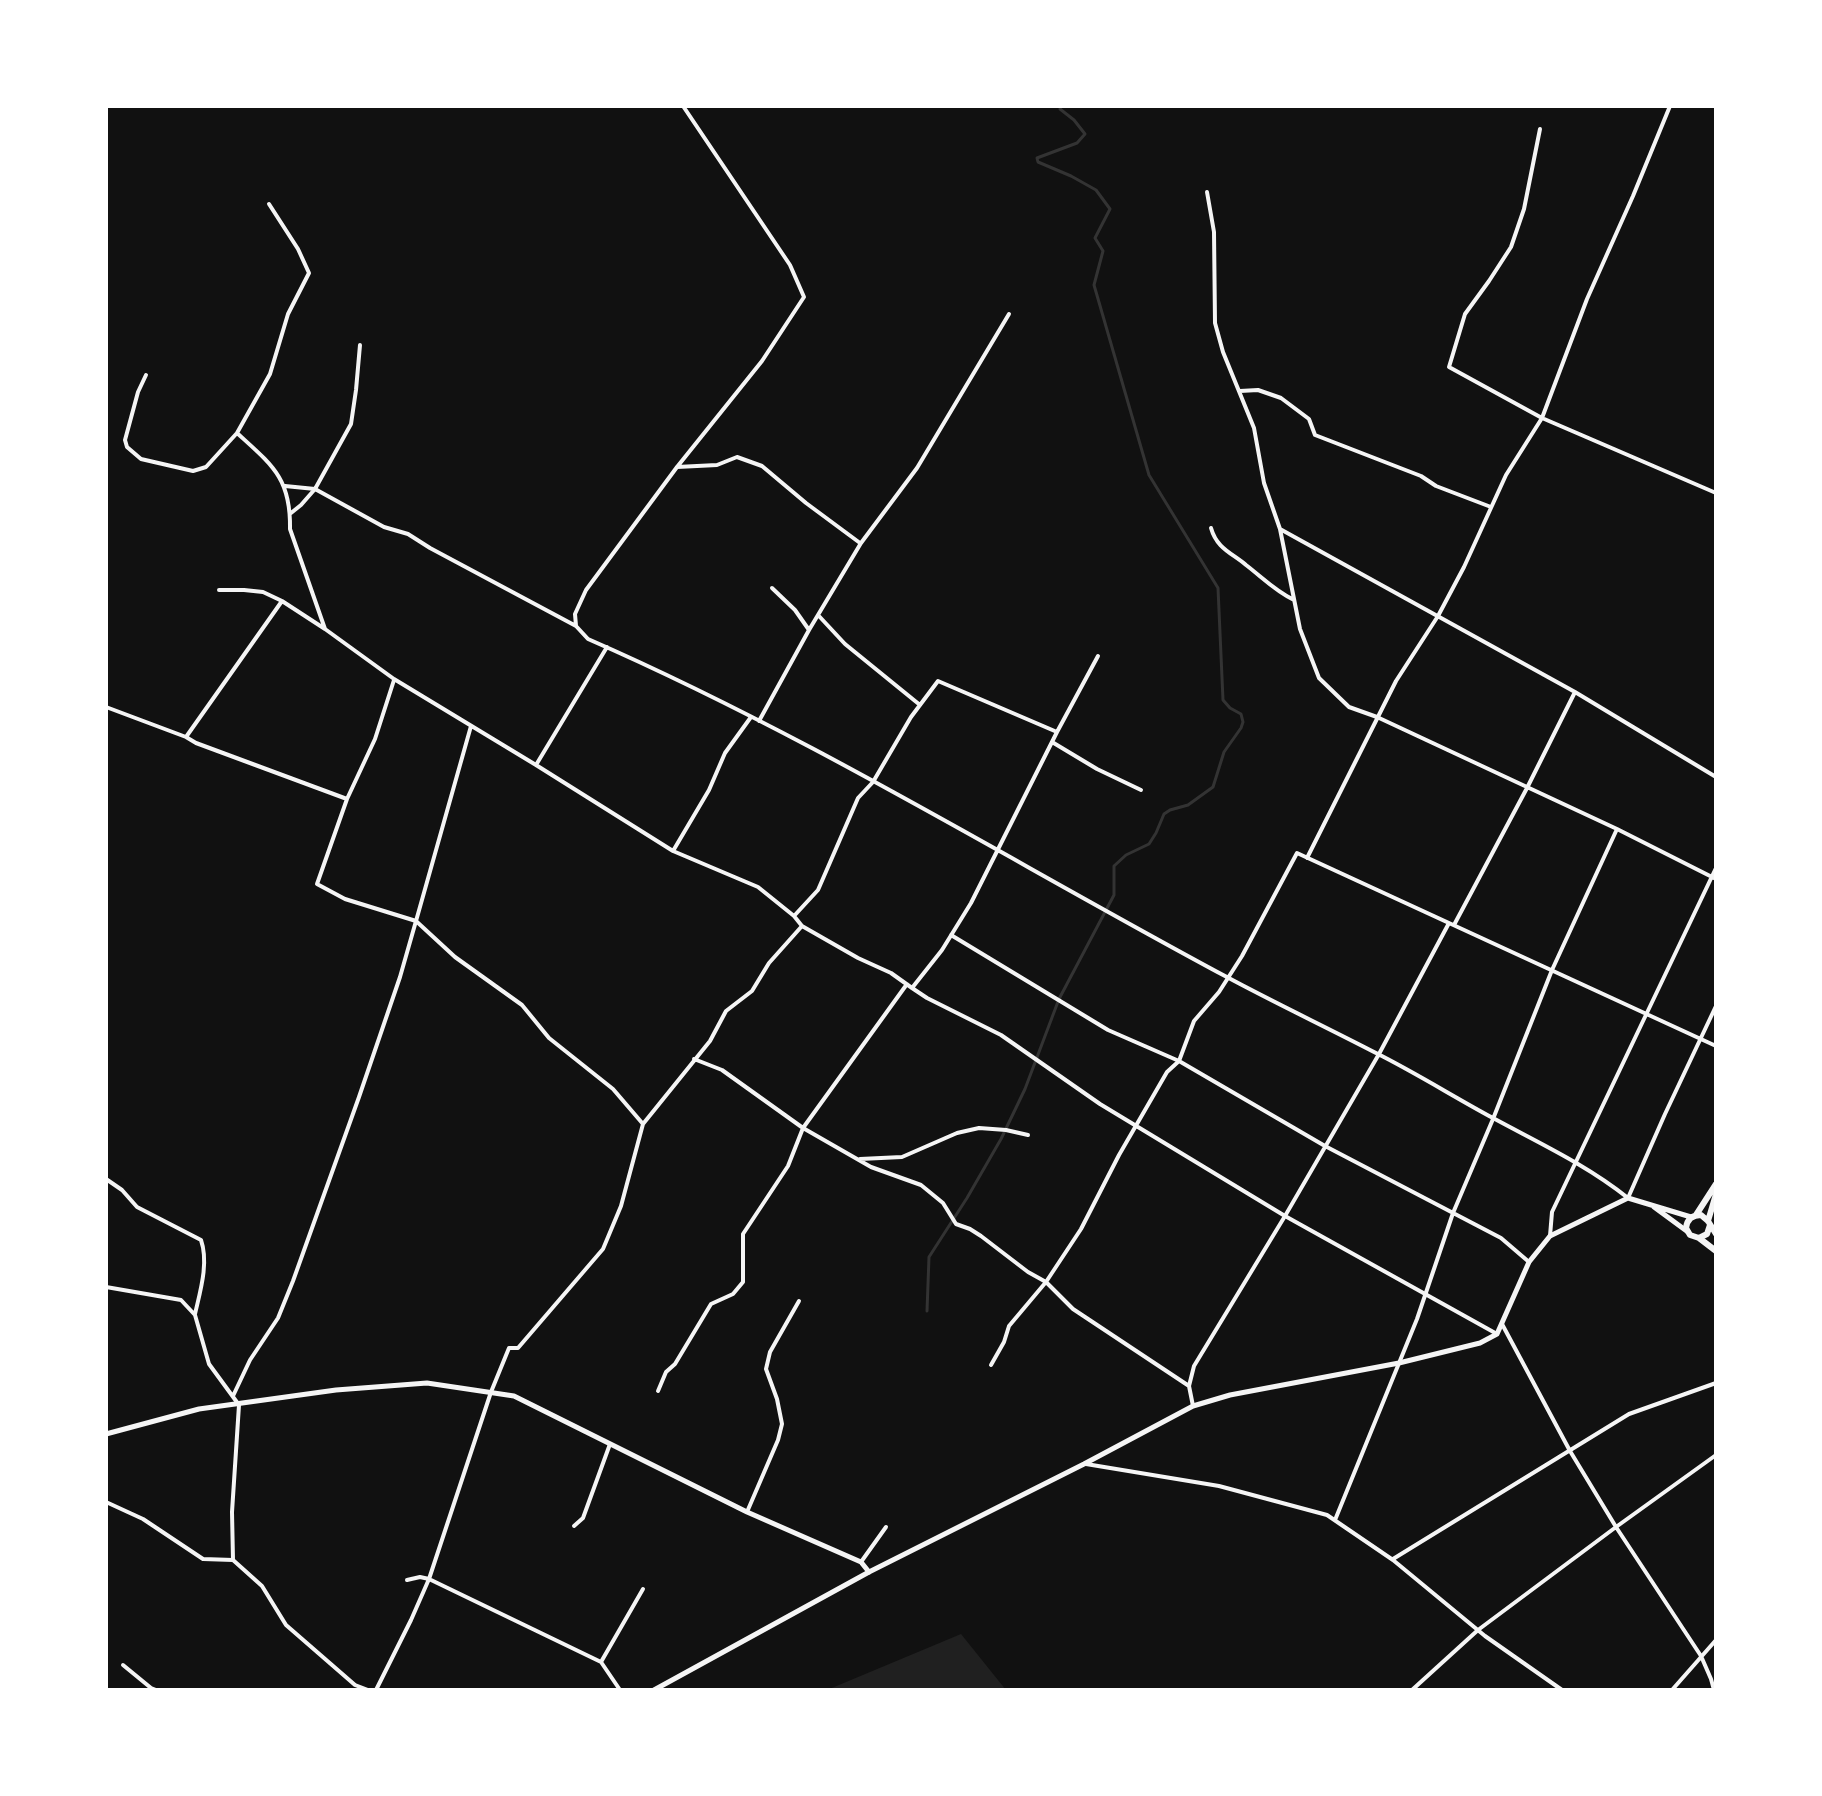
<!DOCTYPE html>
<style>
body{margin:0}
#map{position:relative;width:1822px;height:1796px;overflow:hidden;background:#111;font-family:Inter,sans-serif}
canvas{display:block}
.frame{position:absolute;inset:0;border:108px solid #fff;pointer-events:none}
</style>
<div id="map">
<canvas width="1822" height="1796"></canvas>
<div class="frame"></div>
</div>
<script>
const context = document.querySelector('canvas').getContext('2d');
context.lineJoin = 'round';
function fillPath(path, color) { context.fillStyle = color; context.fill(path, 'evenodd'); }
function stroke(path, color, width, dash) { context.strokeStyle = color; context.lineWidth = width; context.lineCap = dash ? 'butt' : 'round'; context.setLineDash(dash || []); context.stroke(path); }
const green = new Path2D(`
 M961,1634L1006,1690H827Z`);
const stream = new Path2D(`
 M927,1311L929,1257L967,1198L1001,1139L1025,1089L1059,999L1114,895V866L1126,855L1149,844L1156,833L1164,814L1170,810L1188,805L1213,787L1224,752L1241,728L1243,722L1241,714L1230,708L1223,700L1218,588L1149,475L1094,285L1103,251L1095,238L1110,209L1096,190L1071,176L1038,162L1037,158L1077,143L1085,134L1074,120L1060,109L1061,106`);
const minor = new Path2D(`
 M683,106L790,265L804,297L762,361L677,467L586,590L575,614L576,626L588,639C808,735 1014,863 1225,976C1275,1003 1326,1027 1376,1053C1416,1073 1454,1097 1493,1118C1539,1143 1587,1165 1628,1198L1665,1114L1716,1006
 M1540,129L1524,209L1511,247L1489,281L1465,314L1449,367L1542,418L1716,493
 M1207,192L1214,232L1215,323L1223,352L1254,428L1264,483L1280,529L1300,629L1319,678L1349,707L1377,717L1617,829L1716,879
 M146,375L138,392L125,440L127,447L141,459L193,471L206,467L237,433C272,465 291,478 290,529L325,629
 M1240,391L1258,390L1281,398L1309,419L1315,435L1421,476L1436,486L1491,507
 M237,433L270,374L288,314L309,273L298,249L269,204
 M677,467L717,465L737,457L762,466L806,503L860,543
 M285,486L315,489L384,527L408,534L430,548L576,626
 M291,513L301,505L315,489L351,424L356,390L360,345
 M1211,528C1217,549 1232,553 1246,565C1263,578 1275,591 1294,600
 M1280,529L1575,692L1716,777
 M772,588L795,610L809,630
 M219,590H244L263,592L282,601L325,629L394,679L536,765
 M818,615L845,644L920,705
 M607,647L536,765L673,851L758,887L794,916L802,926L858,958L891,973L912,988
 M106,707L186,737L282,601
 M759,721L809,630L861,543L917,468L1009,314
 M1057,732L1098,656
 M186,737L196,743L347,799L375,739L394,680
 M1052,742L1097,769L1141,790
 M347,799L317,884L345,899L416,921L471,726
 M673,851L709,790L725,753L751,717
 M1307,858L1396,681L1438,616L1464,567L1506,475L1542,418L1587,299L1633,196L1670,106
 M794,916L818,890L858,798L873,782L911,717L938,681L1057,732L971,903L942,950L912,988L927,998L1001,1035L1100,1104L1285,1216L1497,1334
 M1454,925L1527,788L1575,692
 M951,935L1108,1030L1179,1061L1325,1146L1501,1238L1529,1262
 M694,1059L722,1070L803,1128L871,1167L921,1185L943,1203L956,1224L970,1229L981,1236L1028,1272L1046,1282L1073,1309L1189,1386
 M860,1159L902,1157L957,1133L979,1128L1006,1130L1028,1135
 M106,1179L122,1190L137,1207L201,1240C209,1263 200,1292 195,1314
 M1550,1236L1552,1212L1716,868
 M106,1287L181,1300L195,1315L209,1364L239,1405L232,1512L233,1560L262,1586L286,1625L355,1685L368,1690
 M1502,1324L1570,1451L1616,1527L1701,1656L1711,1679L1714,1690
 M991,1365L1004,1342L1009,1326L1046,1282L1081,1229L1119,1155L1167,1072L1179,1061L1194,1021L1219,992L1242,956L1297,853L1716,1046
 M658,1391L666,1372L675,1364L711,1304L733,1294L743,1282V1234L788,1166L803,1128L907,984
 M233,1396L250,1360L278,1318L293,1281L359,1097L400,977L416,921L455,957L522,1005L549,1038L613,1089L643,1124
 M1193,1406L1189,1386L1194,1366L1285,1216L1379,1054L1449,923
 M1086,1464L1219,1486L1327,1515L1393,1560L1485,1636L1562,1690
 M106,1502L143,1519L203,1559L233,1560
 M747,1512L778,1440L782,1424L777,1399L766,1369L770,1352L799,1301
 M1335,1520L1417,1319L1453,1213L1493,1119L1552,970L1617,829
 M574,1526L583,1518L610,1444
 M1393,1559L1629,1414L1716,1383
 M861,1562L886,1527
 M601,1662L643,1589
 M123,1665L151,1688L156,1690
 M376,1690L411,1620L429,1579L420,1577L407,1580
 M620,1690L601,1662L429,1579L491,1392L509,1348H518L603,1249L621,1206L643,1124L710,1041L726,1011L752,991L769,963L802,926
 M1412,1690L1478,1630L1616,1527L1716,1455
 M1672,1690L1716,1640`);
const tertiary = new Path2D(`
 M1654,1207L1688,1232
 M869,1572L1084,1464L1193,1406L1230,1395L1399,1363L1480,1343L1497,1334L1529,1262L1550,1236L1628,1198L1691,1217`);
const secondary = new Path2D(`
 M106,1434L199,1409L336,1390L427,1383L514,1396L747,1512L861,1562L869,1572L654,1690`);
const primary = new Path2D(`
 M1696,1215L1716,1184
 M1708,1221L1716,1194
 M1710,1225L1707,1234L1699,1238L1690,1235L1686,1228C1687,1219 1692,1215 1701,1215L1708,1221L1716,1234
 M1699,1238L1716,1251`);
fillPath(green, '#202020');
stroke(stream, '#333', 3);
stroke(minor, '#f5f5f5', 4);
stroke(tertiary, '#f5f5f5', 5);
stroke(secondary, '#f5f5f5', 5);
stroke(primary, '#f5f5f5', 6);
</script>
